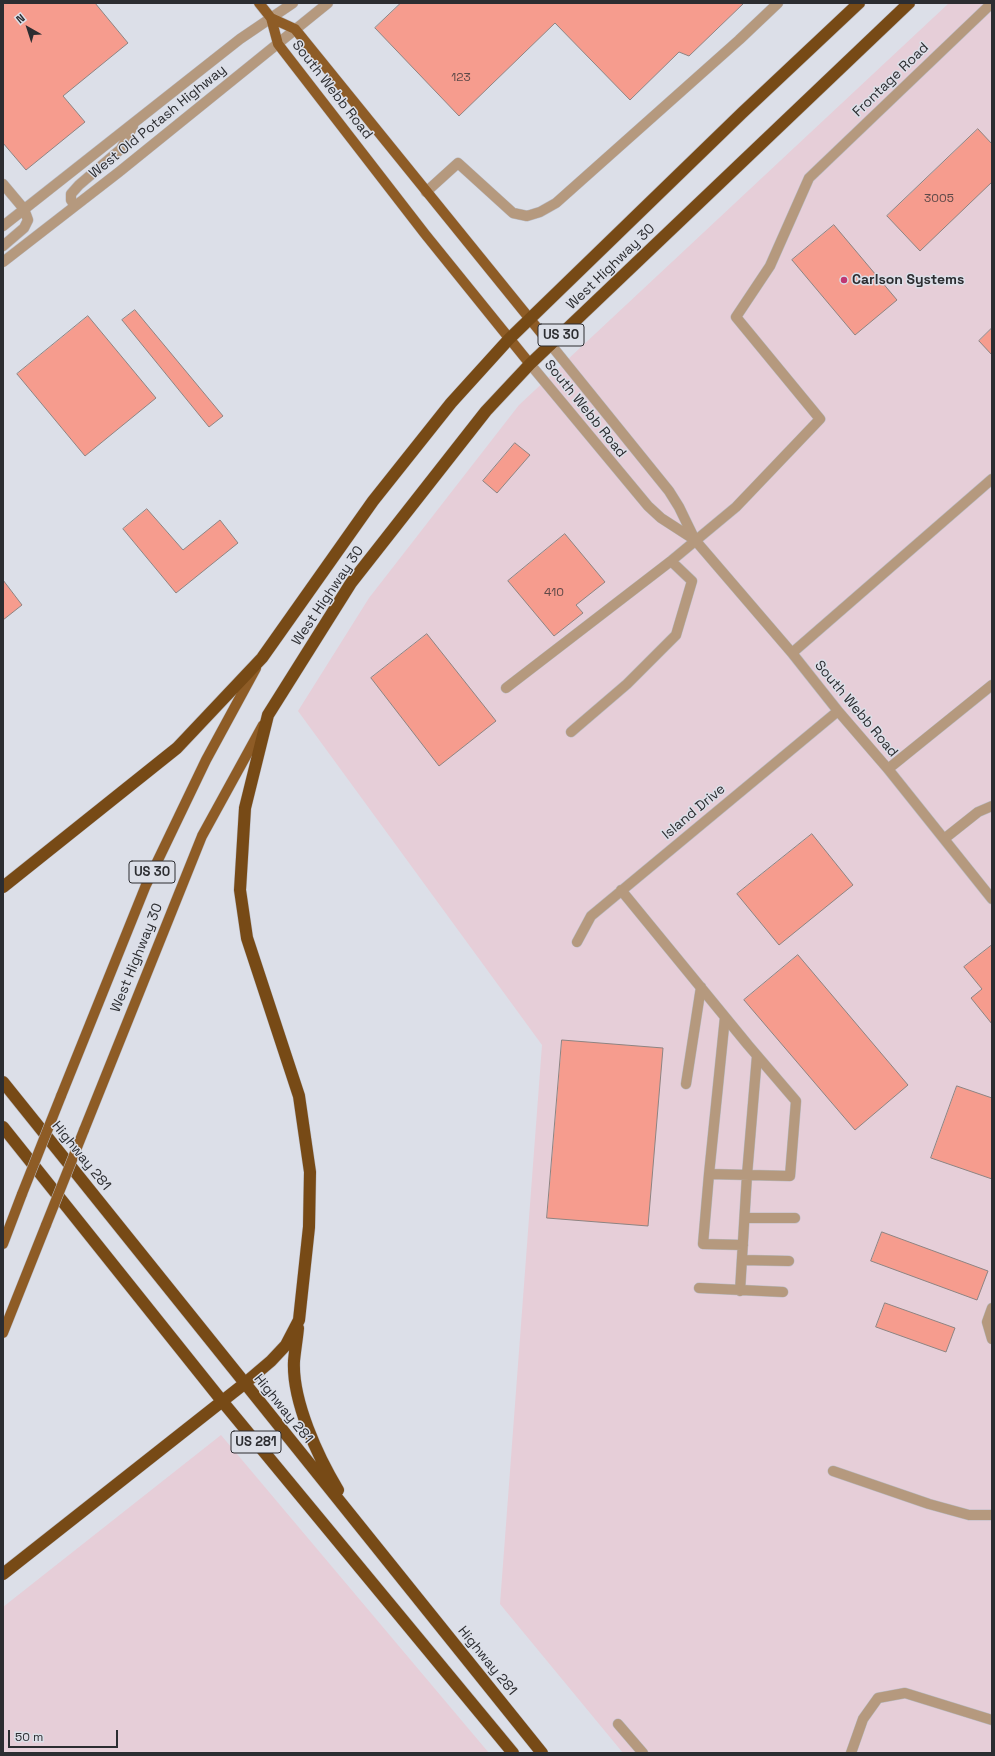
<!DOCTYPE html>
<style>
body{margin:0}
#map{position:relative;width:995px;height:1756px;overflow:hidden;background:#dcdfe8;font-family:"Space Grotesk",sans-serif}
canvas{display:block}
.frame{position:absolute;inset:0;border:4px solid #2c2d31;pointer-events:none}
.north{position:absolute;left:8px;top:8px;width:40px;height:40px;-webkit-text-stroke:3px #dcdfe8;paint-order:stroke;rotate:321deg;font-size:11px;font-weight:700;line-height:16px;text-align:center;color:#2c2d31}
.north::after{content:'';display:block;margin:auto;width:14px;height:18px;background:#2c2d31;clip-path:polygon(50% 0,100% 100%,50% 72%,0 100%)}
.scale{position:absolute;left:8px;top:1730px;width:110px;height:18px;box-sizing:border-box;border:2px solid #2c2d31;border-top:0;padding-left:5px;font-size:12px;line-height:14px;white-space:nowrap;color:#2c2d31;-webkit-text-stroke:3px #dcdfe8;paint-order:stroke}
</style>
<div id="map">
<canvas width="995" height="1756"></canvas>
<div class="frame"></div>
<div class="north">N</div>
<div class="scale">50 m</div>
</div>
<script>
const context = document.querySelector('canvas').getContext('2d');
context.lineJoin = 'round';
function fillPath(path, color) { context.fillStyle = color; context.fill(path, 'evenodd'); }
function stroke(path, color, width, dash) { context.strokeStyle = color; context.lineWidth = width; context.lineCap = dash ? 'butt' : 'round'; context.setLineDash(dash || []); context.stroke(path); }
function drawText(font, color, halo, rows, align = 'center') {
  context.font = font + ' "Space Grotesk",sans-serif'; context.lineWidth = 3; context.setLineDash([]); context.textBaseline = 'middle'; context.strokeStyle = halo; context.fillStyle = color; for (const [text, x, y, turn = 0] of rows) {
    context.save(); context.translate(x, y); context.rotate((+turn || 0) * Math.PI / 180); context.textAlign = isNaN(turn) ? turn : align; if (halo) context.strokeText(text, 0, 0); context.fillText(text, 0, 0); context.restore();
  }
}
const industrial = new Path2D(`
 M949,3H992V1753H623L500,1604L542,1045L298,711L369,598L519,405Z
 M221,1435L489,1753H3V1607Z`);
const building = new Path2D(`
 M3,3H95L128,43L63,96L85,122L26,170L3,143Z
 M401,3H744L689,56L679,52L630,100L555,23L459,116L375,28Z
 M978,129L992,144V182L920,251L887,216Z
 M834,225L897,300L855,335L792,260Z
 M135,310L223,416L209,427L122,320Z
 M88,316L156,398L85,456L17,374Z
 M992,328V355L979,341Z
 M515,443L530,455L497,493L483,481Z
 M147,509L183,550L220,520L238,543L176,593L123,529Z
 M565,534L605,582L576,605L583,613L554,636L508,581Z
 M3,580L22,605L3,620Z
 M427,634L496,721L439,766L371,678Z
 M812,834L853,885L779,945L737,894Z
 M992,945V1024L971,998L982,989L964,967Z
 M798,955L908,1085L855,1130L744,1000Z
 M562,1040L663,1048L648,1226L547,1218Z
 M957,1086L992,1098V1179L931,1158Z
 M882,1232L988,1271L977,1300L871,1261Z
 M885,1303L955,1328L946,1352L876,1327Z`);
const minor = new Path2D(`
 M3,184L24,209L28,220L24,228L3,246
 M426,192L458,163L513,213L527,216L540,212L556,203L739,40L778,3
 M75,206L71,200V194L79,185L121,149L133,126
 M3,226L240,39L293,3
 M3,262L119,172L328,3
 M551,345L669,491L679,507L695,540L792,653L838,711L888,769L992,899
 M530,364L648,506L661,518L695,540
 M792,653L992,479
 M506,688L671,561L736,507L820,419L736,317L770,266L809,178L992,3
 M571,732L627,684L676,635L692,581L671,561
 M888,769L992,685
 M944,839L978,812L992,806
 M621,890L748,1045L796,1101L790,1176L709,1174L725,1017
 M577,942L591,916L838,711
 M686,1084L701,987
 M709,1174L703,1244L743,1245
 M745,1218H795
 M742,1260L789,1261
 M699,1288L783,1292
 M740,1291L747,1175L757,1056
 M992,1308L987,1322L992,1339
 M833,1471L929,1504L969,1515H992
 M618,1724L643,1753
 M851,1753L863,1719L878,1698L905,1693L992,1720`);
const major = new Path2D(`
 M259,3L271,18L278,44L425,234L530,364
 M271,18L295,29L551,345
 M61,1096L146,885L206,760L256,668
 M84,1130L202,836L263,725
 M3,1244L22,1194
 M3,1333L46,1225`);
const highway = new Path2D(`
 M3,887L177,748L262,658L373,501L451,403L509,339L742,113L859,3
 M3,1082L542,1753
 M3,1127L222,1401L513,1753
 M298,1328C297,1339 295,1350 294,1361C292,1401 318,1457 338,1490
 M3,1574L244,1384L271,1361L286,1345L299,1320L309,1227L310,1172L299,1096L247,938L240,890L245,808L268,715L351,583L486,411L530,364L909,3`);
const majorBridge = new Path2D(`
 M22,1194L61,1096
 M46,1225L84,1130`);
const markers = [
 [844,280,4,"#c03772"]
];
const numberNames = [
 ["123",461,78],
 ["3005",939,199],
 ["410",554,593]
];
const shields = [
 [561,335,46],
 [152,872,46],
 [256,1442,50]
];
const shieldNames = [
 ["US 30",561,335],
 ["US 30",152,872],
 ["US 281",256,1442]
];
const streetNames = [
 ["Frontage Road",891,80,-44],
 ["South Webb Road",332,90,52],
 ["West Old Potash Highway",158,122,-39],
 ["West Highway 30",611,267,-44],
 ["South Webb Road",585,409,51],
 ["West Highway 30",328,596,-56],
 ["South Webb Road",856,709,50],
 ["Island Drive",694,812,-40],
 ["West Highway 30",137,958,-68],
 ["Highway 281",81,1156,51],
 ["Highway 281",283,1409,51],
 ["Highway 281",487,1661,51]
];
const poiNames = [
 ["Carlson Systems",852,280]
];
fillPath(industrial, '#e6ced8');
fillPath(building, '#f69c8e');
stroke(building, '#8e8482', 1);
stroke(minor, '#b9bbc3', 11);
stroke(major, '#b9bbc3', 11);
stroke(highway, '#b9bbc3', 13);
stroke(minor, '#b5997e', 10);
stroke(major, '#8e5c26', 10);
stroke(highway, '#774a16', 12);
stroke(majorBridge, '#b9bbc3', 11, []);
stroke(majorBridge, '#8e5c26', 10);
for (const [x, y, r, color] of markers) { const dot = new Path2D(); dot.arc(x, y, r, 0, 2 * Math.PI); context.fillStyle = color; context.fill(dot); stroke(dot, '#dcdfe8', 1.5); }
drawText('12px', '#5e4948', null, numberNames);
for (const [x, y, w] of shields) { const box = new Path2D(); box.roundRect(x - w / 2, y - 11, w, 22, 3); context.fillStyle = '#dcdfe8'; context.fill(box); stroke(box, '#2c2d31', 1); }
drawText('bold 13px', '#2c2d31', null, shieldNames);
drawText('14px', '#2c2d31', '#dcdfe8', streetNames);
drawText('bold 14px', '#2c2d31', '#dcdfe8', poiNames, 'left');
</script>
